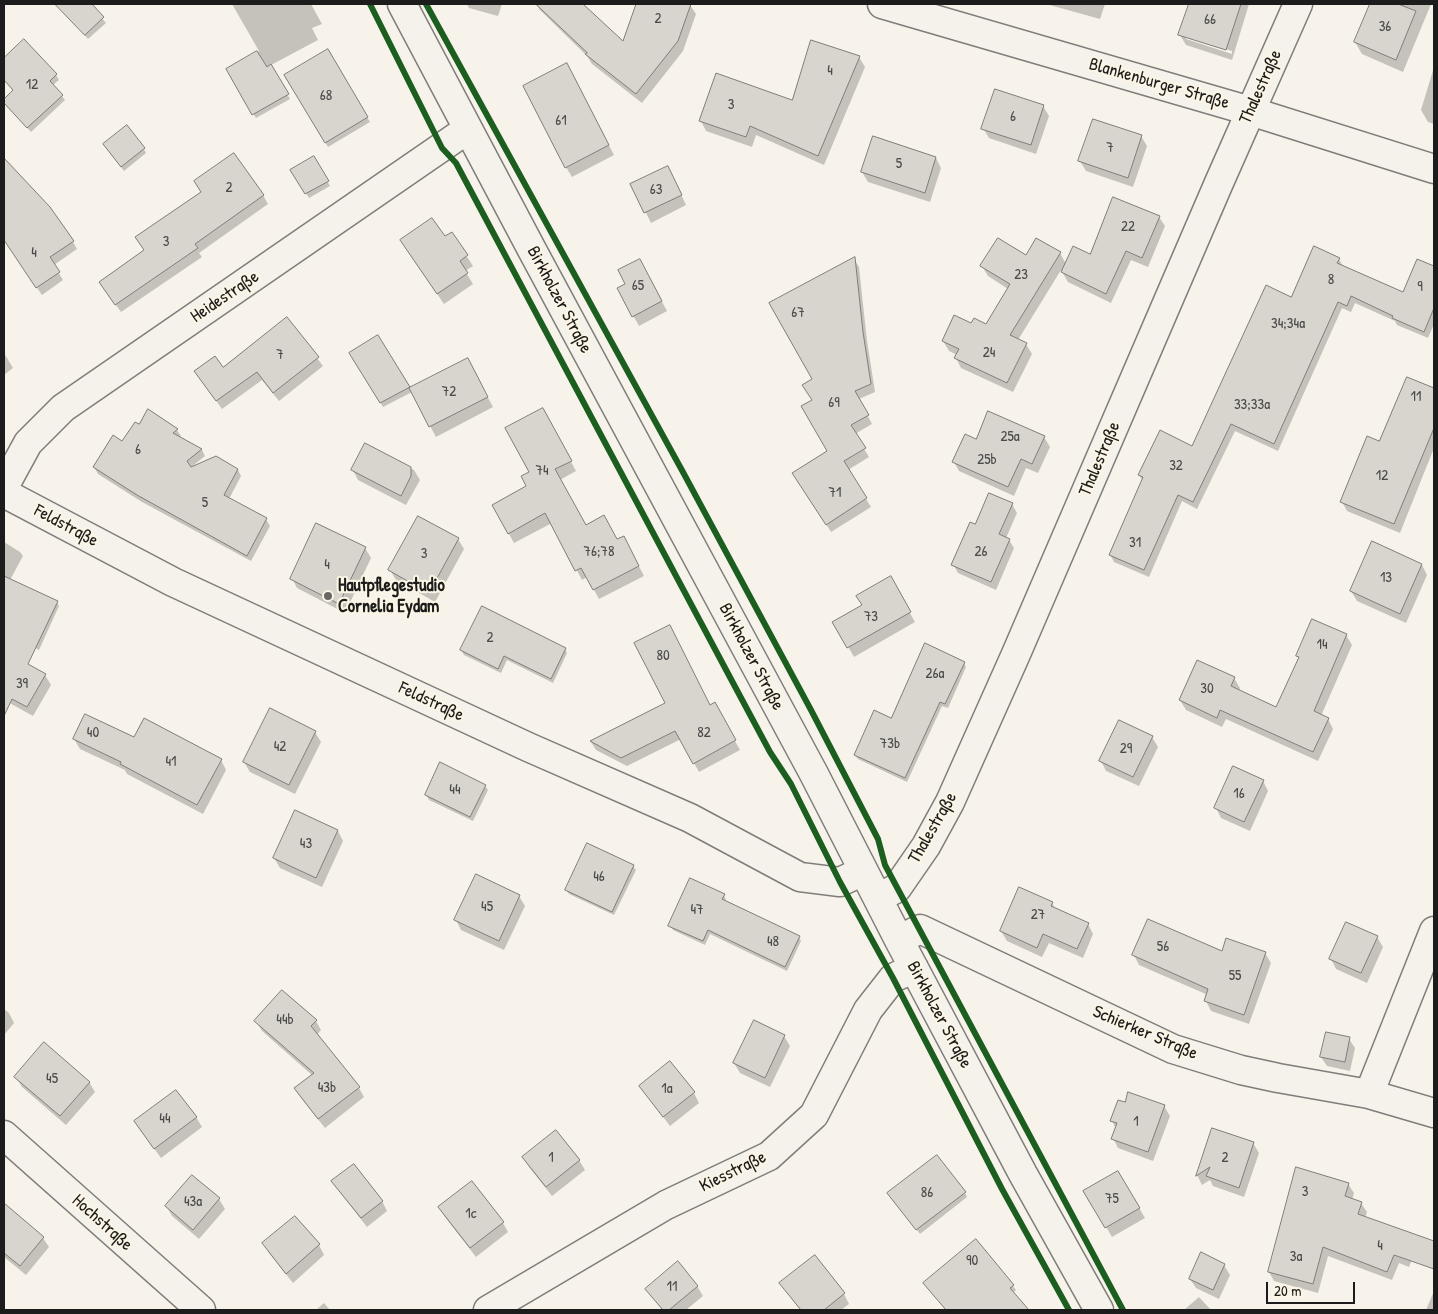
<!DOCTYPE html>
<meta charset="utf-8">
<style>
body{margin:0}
#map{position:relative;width:1438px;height:1314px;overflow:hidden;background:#f7f3ea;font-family:"Patrick Hand",sans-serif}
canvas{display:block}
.frame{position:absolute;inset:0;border:5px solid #1c1c1c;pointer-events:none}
.scale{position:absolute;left:1266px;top:1282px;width:89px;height:22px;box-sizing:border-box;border:2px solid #1c1c1c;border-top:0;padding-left:6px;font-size:15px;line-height:18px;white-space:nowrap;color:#1c1c1c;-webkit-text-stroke:4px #fcf5e5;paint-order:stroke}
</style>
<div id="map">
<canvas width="1438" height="1314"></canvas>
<div class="frame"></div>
<div class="scale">20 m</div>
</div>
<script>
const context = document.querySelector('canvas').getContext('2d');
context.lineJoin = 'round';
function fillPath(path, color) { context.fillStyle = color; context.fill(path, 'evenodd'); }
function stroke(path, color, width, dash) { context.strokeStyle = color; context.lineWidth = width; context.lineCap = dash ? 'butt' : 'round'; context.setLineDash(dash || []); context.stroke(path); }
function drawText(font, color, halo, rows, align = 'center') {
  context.font = font + ' "Patrick Hand",sans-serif'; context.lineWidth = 4; context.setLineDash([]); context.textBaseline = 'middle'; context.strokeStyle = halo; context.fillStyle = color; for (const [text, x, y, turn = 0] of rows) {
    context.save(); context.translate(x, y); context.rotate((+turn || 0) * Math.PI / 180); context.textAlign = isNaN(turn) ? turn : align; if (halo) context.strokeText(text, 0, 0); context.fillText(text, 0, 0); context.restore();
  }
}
const shadow = new Path2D(`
 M73,4H90L106,23L88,39L64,12Z
 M232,4H311L322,24L312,28L318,40L271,65L290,99L256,118L227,69L259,51Z
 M467,4H502L498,16L469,8Z
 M536,4H581L623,44L638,4H688L690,5L696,14L683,51L642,103L592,64L587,56L540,10Z
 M1046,4H1105L1100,19Z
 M1190,4H1249L1232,60L1186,45L1180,35ZM1186,36L1232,51V54L1186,39Z
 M1372,4H1431L1403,72L1362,54L1355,42Z
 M24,41L56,75L59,80L53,85L65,100L31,132L4,102L14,91L4,80V60Z
 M812,42L859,57L865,67L824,165L756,135L752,147L706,131L701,121L793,101Z
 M328,51L370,122L328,147L286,75Z
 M1434,67V124L1428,122L1421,110Z
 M572,74L614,155L572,177L566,167Z
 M1043,106L1049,116L1036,154L989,138L983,128Z
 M1141,136L1147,146L1133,187L1086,171L1080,161Z
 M107,149H144L146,153L124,171Z
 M314,158L330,186L309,198L292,171Z
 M936,158L941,168L930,202L868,182L862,172Z
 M14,170L73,242L77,249L54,265L63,280L42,295L15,256L13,247L4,237V180Z
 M673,177L686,205L651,223L632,185Z
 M263,195L268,204L199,253L202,257L121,312L100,283Z
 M1159,217L1165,226L1148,267L1131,260L1111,303L1068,282L1061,270L1018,340L1026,344L1032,354L1013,392L961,368L956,358L957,355L949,351L943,341L972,325H987L1008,289L988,276L982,266L1026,257L1060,253L1066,264L1090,256Z
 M452,233L473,266L465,271L473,284L444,304L407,250L444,238Z
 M854,259L859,267L867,341L875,392L859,399L872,424L855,434L869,457L848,470L871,507L831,532L799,481L829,452L813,400V380Z
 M1339,259L1343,267L1404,294L1418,260L1434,267V324L1428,338L1397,325L1395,321L1355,303L1351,312L1342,308L1278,451L1235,431L1197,509L1182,501L1149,577L1114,562L1110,554L1143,481L1139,475L1193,448L1292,299Z
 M645,270L667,311L639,326L618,289Z
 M287,318L323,366L279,401L262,380L222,409L195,371L223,369Z
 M378,337L410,389L467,359L493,407L436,437L412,392L383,407L351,353Z
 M4,353L13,368L4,375Z
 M1408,378L1434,390V448L1400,533L1347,511L1342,502L1379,443Z
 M148,411L177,430L181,436L179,437L202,450L205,456L190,468L238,470L241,476L229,499L266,519L270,526L251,561L142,502L98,474L94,467L123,442L139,426Z
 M548,419L576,471L560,480L585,526L629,547L644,576L599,599L587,577L582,580L552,523L514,543L493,505L528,486L530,473Z
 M1044,437L1050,447L1038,473L1026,468L1014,496L959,471L954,462L977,440Z
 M366,445L414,470L420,480L406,505L358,480L353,470Z
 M1012,504L1017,513L1006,538L1009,540L1014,548L996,590L958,573L953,564L975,526Z
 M458,539L464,549L435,602L396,580L390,570Z
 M4,542L20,552L23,556L10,580L57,602L59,606L39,650L4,631Z
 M365,548L371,558L345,613L297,588L292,578Z
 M1422,565L1427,575L1406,623L1357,601L1351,591Z
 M890,578L915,622L854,657L834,622L863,606Z
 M1346,635L1352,645L1321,716L1328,719L1333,729L1318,761L1226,719L1222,727L1186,710L1180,700L1234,678L1240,688L1239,691L1276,709L1299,659L1297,656Z
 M565,649L567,653L553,683L507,660L501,673L464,655L461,650Z
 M12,657L45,675L51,685L33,716L4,700V673Z
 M964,663L966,667L948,708L942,706L907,782L858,759L855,755L891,719Z
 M714,704L740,750L699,772L681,739L627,766L596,750L591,742Z
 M315,732L321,742L295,794L250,772L244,762Z
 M1152,737L1158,747L1139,786L1106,771L1101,761Z
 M74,739H135L221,760L226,770L203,814L127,774L125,770L80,749Z
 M1263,781L1268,791L1250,831L1221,818L1216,808Z
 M485,786L488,790L473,821L429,800L426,795Z
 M296,812L338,831L343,841L322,887L280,868L274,858Z
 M633,866L636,870L614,915L569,894L566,890Z
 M724,895L726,900V902L799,937L801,941L787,971L710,934L705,945L673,930L670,925Z
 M519,896L525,906L504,950L461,930L456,920Z
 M1052,903L1056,910L1088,924L1093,934L1083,958L1049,943L1042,957L1007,941L1001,931Z
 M1377,937L1383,947L1367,983L1336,969L1331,959Z
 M1222,952L1265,953L1271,963L1249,1024L1211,1011L1206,1001L1208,995L1139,965L1134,955Z
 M4,1009L9,1013L14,1023L4,1035Z
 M256,1021H316L321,1030L317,1035L359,1088L364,1097L325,1128L301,1098L295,1089L312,1075L262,1031Z
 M754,1022L784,1036L790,1046L770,1087L740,1073L734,1063Z
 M1349,1039L1355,1048L1350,1071L1327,1066L1321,1057Z
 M16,1077L89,1082L95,1092L66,1125L22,1087Z
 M640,1086L694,1093L699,1103L670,1126Z
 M1164,1106L1170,1116L1153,1161L1118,1148L1113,1138L1116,1129L1112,1121Z
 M196,1117L202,1127L161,1158L135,1122Z
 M1213,1130L1253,1143L1259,1153L1244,1197L1213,1186L1210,1180L1202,1185L1197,1175Z
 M523,1157L579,1160L585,1170L552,1196L529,1167Z
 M1118,1172L1145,1218L1112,1237L1085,1191Z
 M192,1177L219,1199L225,1209L199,1239L172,1216L167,1207Z
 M333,1181L382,1201L387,1211L367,1227L339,1191Z
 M1348,1184L1354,1193L1352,1200L1361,1203L1367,1212L1365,1218L1418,1244L1409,1267L1399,1263L1392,1280L1328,1256L1318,1293L1274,1281L1269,1272Z
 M965,1193L967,1197L920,1234L892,1198Z
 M440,1207L503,1223L508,1232L476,1257L445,1217Z
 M10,1210L43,1238L49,1247L26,1275L4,1257V1217Z
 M295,1218L319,1245L324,1255L293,1283L269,1253L263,1243Z
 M1224,1265L1230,1275L1219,1299L1196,1288L1190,1279Z
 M924,1283L1013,1286L1016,1290L1013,1293L1027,1310H946Z
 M781,1284L844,1294L849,1304L841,1310H800Z
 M697,1286L703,1296L686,1310H662L647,1289Z
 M1434,1291V1310H1426Z
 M1199,1297L1211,1310H1184Z
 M324,1303L330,1310H316Z`);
const building = new Path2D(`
 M55,4H92L104,17L85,35Z
 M536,4H583L623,41L636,4H691L678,41L636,94L585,54L587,53Z
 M1189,4H1241L1226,50L1178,35Z
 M1370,4H1398L1416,11L1396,60L1354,42Z
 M24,39L57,74L50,81L63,95L27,128L4,103V99L13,90L4,80V58Z
 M811,40L860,56L818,156L750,126L746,137L699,121L716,73L792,100Z
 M328,49L368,117L325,143L284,75Z
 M257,51L267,67L271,64L289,94L252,115L226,69Z
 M567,63L609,145L565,168L523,86Z
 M995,89L1044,105L1031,145L981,129Z
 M1093,119L1142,135L1128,178L1078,161Z
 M127,125L145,148L121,167L103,144Z
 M873,136L936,157L925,193L861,172Z
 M234,153L264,195L195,244L198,248L115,305L99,282L144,250L135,237L201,192L194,181Z
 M314,156L329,181L305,194L290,170Z
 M4,158L50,207L74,241L50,257L60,272L36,288L4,240Z
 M668,166L682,195L644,213L630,184Z
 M1113,197L1160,216L1142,258L1126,251L1106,294L1061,272L1073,246L1090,254Z
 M432,218L445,236L452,232L468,255L460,261L468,273L437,294L400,240Z
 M998,238L1026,255L1036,238L1061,252L1010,335L1027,343L1007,383L954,358L959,349L942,341L954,315L971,323L974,318L986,324L1010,284L980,266Z
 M1314,246L1340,258L1337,263L1403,292L1417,259L1434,266V308L1424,332L1392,318L1393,316L1351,296L1347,306L1338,302L1274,444L1231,424L1193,502L1178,495L1144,570L1109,555L1143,477L1138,475L1160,430L1192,446L1266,285L1291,297Z
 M855,257L863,332L871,384L855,391L869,415L851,425L866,448L844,461L867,498L826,525L792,473L827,451L801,406L812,400L802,385L812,379L769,303Z
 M640,259L662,301L632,317L617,288L625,284L618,270Z
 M287,317L319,357L273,393L257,372L216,401L194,371L215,356L223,367Z
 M378,335L410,387L380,403L349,353Z
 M468,358L488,397L429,427L409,388Z
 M1407,377L1434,388V428L1394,524L1340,502L1367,436L1379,441Z
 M543,408L572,461L555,469L586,525L604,515L617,539L624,536L639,566L593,590L581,568L575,571L545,513L508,534L492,505L526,486L521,476L529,472L505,428Z
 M148,409L178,429L173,433L202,449L187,461L191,467L216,456L238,469L224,495L267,518L247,556L137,495L93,467L113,435L122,441L135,422L139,424Z
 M988,411L1045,436L1032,464L1021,459L1008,487L952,462L965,434L976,439Z
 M365,443L411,467V476L401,496L351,470Z
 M989,493L1013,503L999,534L1010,539L991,582L951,565L970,522L975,524Z
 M418,516L459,538L429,593L388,570Z
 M316,523L366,547L339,604L290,579Z
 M1372,541L1422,564L1400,614L1350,591Z
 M4,576L58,601L28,664L46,674L27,707L12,699L4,716Z
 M891,576L911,612L847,648L832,622L862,605L856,596Z
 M482,606L566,648L551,679L504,656L498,669L460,650Z
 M1312,619L1347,634L1314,711L1329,718L1313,752L1220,710L1217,718L1179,700L1197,660L1235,677L1231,686L1276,707L1299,657L1296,656Z
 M670,625L710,705L715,702L736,740L693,764L675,731L621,758L590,741L665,703L634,643Z
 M925,643L965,662L945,704L940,702L905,778L854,755L874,710L891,718Z
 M270,708L316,731L289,785L243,762Z
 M85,714L134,737L144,718L222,759L197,805L120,764L121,762L73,739Z
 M1119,720L1153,736L1133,777L1099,761Z
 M440,762L486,785L470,817L425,795Z
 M1233,766L1264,780L1244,822L1214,808Z
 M295,810L338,830L316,878L273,858Z
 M587,843L634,865L612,912L565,890Z
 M476,874L520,895L499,941L454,920Z
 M690,878L725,894L722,899L800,936L785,967L708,930L703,941L668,926Z
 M1019,887L1053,902L1051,906L1089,923L1077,949L1043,934L1037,948L1000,931Z
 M1148,919L1222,951L1226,938L1266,952L1244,1015L1204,1001L1208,989L1132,955Z
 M1346,922L1378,936L1361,973L1329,959Z
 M282,990L317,1020L311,1026L360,1087L318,1119L294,1088L314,1073L254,1021Z
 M754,1020L785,1035L765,1078L733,1063Z
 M1326,1032L1350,1037L1345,1062L1320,1057Z
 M44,1042L90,1082L60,1116L14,1077Z
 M670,1061L695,1092L663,1117L639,1086Z
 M176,1090L197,1117L154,1149L134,1121Z
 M1128,1092L1165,1105L1148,1152L1111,1139L1117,1123L1110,1121L1118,1100L1125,1102Z
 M1212,1128L1254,1142L1239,1188L1206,1176L1210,1167L1196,1176Z
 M556,1130L580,1160L546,1187L522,1157Z
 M937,1155L966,1192L916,1230L887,1193Z
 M354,1164L383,1201L361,1218L331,1181Z
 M1296,1167L1349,1183L1345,1196L1362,1202L1358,1214L1434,1241V1269L1394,1255L1387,1272L1323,1247L1313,1284L1268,1272Z
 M1118,1171L1140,1208L1105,1228L1083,1191Z
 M192,1175L220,1198L193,1230L165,1206Z
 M472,1181L504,1222L470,1248L438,1207Z
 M4,1203L44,1237L20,1266L4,1253Z
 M295,1216L320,1244L286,1274L262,1243Z
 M976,1239L1014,1285L1010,1288L1029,1310H946L923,1283Z
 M1201,1252L1225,1264L1213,1290L1189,1279Z
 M815,1255L845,1293L824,1310H801L779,1283Z
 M678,1261L698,1286L669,1310H663L645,1289Z`);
const minor = new Path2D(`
 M402,4L531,248L814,774L899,940L1023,1174L1099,1310
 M882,4L1250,111L1434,169
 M4,487L28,443L63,408L468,129
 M4,493L173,582L528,747L690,818L800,877L840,882L863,871
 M878,898L897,888L926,846L950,802L1016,654L1218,185L1298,4
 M899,940L920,929L1173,1049L1241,1070L1278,1078L1369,1094L1434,1113
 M1369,1094L1434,931
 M4,1135L201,1310
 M488,1310L666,1205L769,1156L814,1115L868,1010L893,978L914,968`);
const cycleway = new Path2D(`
 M370,4L442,148L456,163L732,681L770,752L791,784L840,882L893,978L1002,1189L1069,1310
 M426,4L684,474L811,710L878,839L885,865L1123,1310`);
const markers = [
 [328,596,5,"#696764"]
];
const numberNames = [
 ["2",658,19],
 ["66",1210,20],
 ["36",1385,27],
 ["4",830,71],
 ["12",32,85],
 ["68",326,96],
 ["3",731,105],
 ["6",1013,117],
 ["61",561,121],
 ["7",1110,148],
 ["5",899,164],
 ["2",229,188],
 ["63",656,190],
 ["22",1128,227],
 ["3",166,242],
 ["4",34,253],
 ["23",1021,275],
 ["8",1331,280],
 ["65",638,286],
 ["9",1420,287],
 ["67",798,313],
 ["34;34a",1288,324],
 ["24",989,353],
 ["7",280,355],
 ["72",449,392],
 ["11",1416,397],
 ["69",834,403],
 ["33;33a",1252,405],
 ["25a",1010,437],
 ["6",138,450],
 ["25b",987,460],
 ["32",1176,466],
 ["74",542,471],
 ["12",1382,476],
 ["71",835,493],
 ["5",205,503],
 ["31",1135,543],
 ["76;78",599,552],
 ["26",981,552],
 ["3",424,554],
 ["4",327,565],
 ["13",1386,578],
 ["73",871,617],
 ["2",490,638],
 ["14",1322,645],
 ["80",663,656],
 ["26a",935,674],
 ["39",22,684],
 ["30",1207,689],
 ["40",93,733],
 ["82",704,733],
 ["73b",890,744],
 ["42",280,747],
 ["29",1126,749],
 ["41",171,762],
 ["44",455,790],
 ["16",1239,794],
 ["43",306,844],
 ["46",599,877],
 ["45",487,907],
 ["47",697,910],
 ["27",1038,915],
 ["48",773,942],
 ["56",1163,947],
 ["55",1235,976],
 ["44b",285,1020],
 ["45",52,1079],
 ["43b",327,1088],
 ["1a",667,1089],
 ["44",165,1119],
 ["1",1136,1122],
 ["1",551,1158],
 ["2",1225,1158],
 ["3",1305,1192],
 ["86",927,1193],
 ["75",1112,1199],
 ["43a",193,1202],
 ["1c",471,1214],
 ["4",1380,1246],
 ["3a",1296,1257],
 ["90",972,1261],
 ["11",672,1287]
];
const streetNames = [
 ["Blankenburger Straße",1159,84,16],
 ["Thalestraße",1261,87,-66],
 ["Heidestraße",225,297,-34],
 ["Birkholzer Straße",559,300,62],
 ["Thalestraße",1100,459,-67],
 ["Feldstraße",66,526,28],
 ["Birkholzer Straße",751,657,62],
 ["Feldstraße",431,702,25],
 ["Thalestraße",933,828,-60],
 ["Birkholzer Straße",939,1015,62],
 ["Schierker Straße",1145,1033,23],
 ["Kiesstraße",733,1172,-26],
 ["Hochstraße",102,1223,42]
];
const poiNames = [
 ["Hautpflegestudio",338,586],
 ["Cornelia Eydam",338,607]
];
fillPath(shadow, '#0003');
fillPath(building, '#d8d5cf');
stroke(building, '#7f7d79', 1);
stroke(minor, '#7f7d79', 31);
stroke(minor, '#f5f2ec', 28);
stroke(cycleway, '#1b5e20', 6);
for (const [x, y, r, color] of markers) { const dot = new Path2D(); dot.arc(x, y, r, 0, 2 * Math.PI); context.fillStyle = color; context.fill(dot); stroke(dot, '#fcf5e5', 2); }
drawText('15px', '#4b4a49', null, numberNames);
drawText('18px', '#1c1c1c', '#fcf5e5', streetNames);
drawText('bold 18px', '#1c1c1c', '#fcf5e5', poiNames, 'left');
</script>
